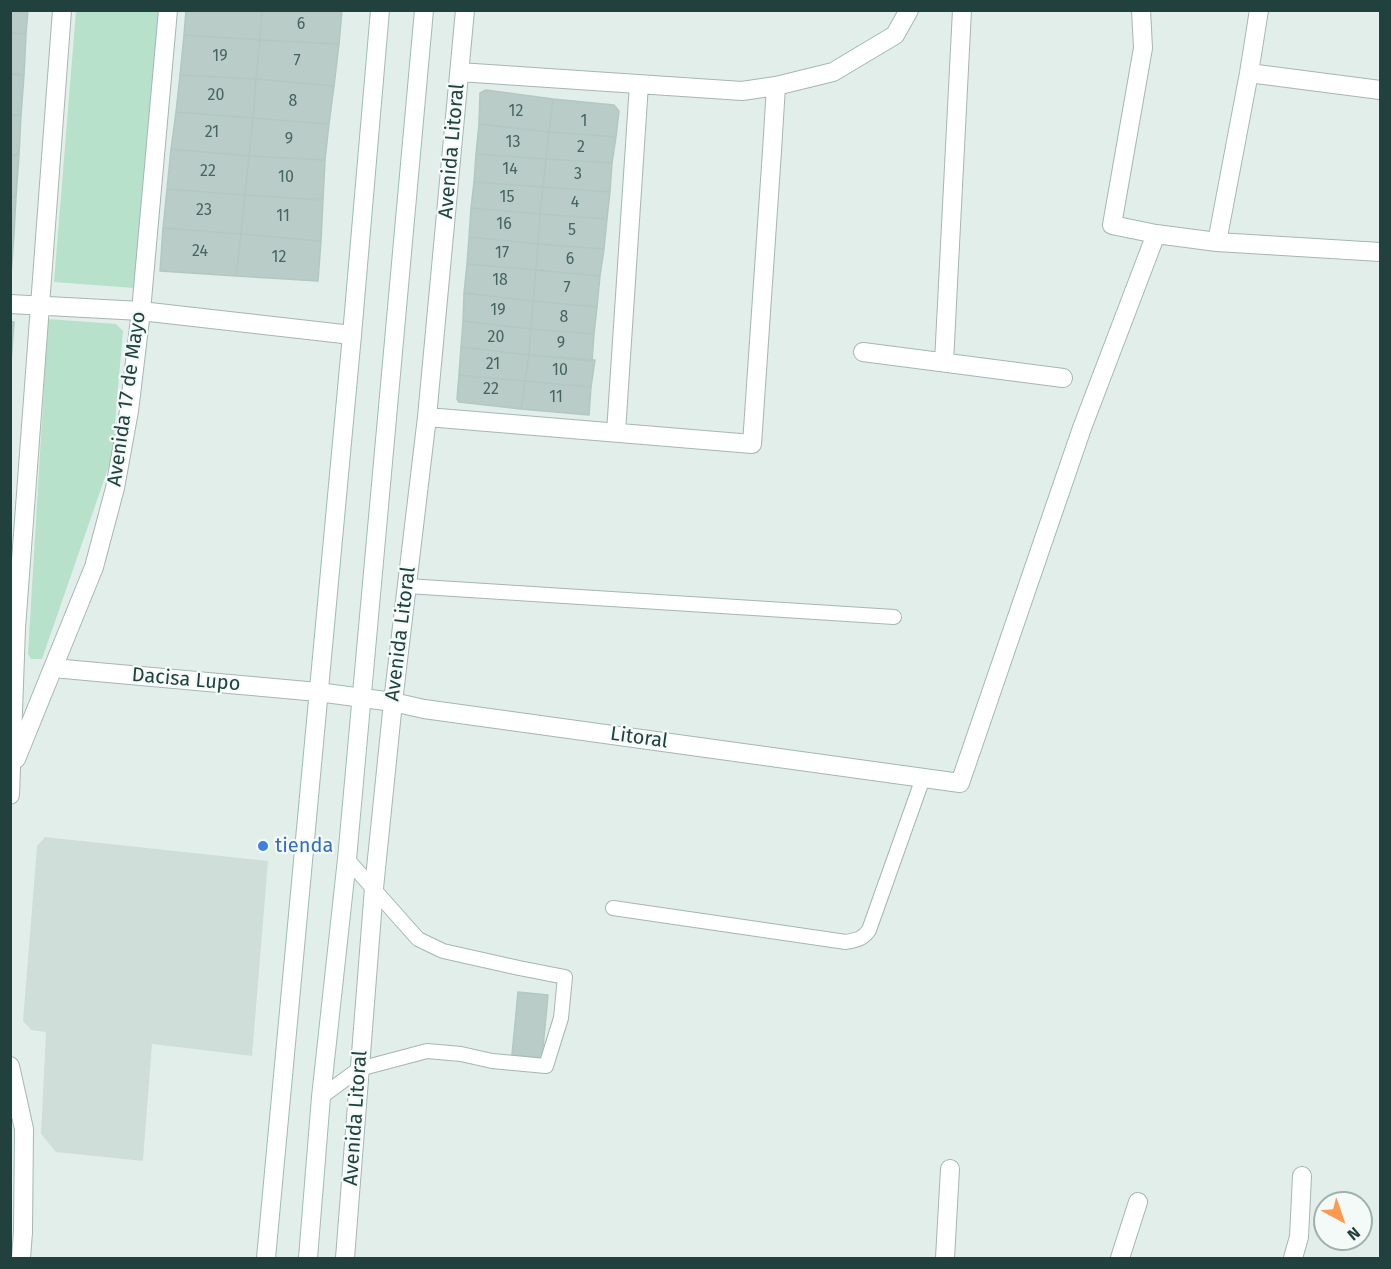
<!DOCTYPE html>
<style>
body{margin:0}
#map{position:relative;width:1391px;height:1269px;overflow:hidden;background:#e2eeea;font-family:"Fira Sans",sans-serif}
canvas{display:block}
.frame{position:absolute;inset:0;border:12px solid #20413e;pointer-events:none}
.north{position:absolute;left:1313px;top:1191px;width:60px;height:60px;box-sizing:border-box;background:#f3faf7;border:2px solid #9fb0ad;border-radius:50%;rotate:140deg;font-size:16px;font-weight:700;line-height:24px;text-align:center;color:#20413e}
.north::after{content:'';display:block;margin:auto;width:21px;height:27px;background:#ff994e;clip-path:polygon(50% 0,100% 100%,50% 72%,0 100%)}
</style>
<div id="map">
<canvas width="1391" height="1269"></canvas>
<div class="frame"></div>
<div class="north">N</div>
</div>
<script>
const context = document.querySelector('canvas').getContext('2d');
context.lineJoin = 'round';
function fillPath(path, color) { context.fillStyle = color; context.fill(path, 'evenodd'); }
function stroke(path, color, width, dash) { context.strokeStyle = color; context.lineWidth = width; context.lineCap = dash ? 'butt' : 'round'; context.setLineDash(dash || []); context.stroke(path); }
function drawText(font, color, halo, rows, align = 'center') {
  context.font = font + ' "Fira Sans",sans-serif'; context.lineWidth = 4.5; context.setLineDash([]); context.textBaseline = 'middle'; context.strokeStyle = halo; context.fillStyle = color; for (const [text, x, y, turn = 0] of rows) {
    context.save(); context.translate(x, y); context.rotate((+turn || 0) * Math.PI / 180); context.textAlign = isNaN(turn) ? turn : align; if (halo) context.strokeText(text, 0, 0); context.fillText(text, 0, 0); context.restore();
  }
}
const built = new Path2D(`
 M45,837L268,861L252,1056L152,1044L143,1161L56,1152L41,1134L46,1032L31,1030L23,1021L37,846Z`);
const green = new Path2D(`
 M76,11H159L134,288L54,282Z
 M48,319L116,324L123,331L112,457L42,659H31L28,654Z`);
const building = new Path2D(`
 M10,10H28L26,34L10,33Z
 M186,10H262L260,40L184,35Z
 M262,10H342L339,44L260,40Z
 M10,33L26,34L24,75L10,74Z
 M184,35L260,40L256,79L180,75Z
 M260,40L339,44L334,86L256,79Z
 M10,74L24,75L21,115H10Z
 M180,75L256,79L253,118L176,112Z
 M256,79L334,86L329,124L253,118Z
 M486,90L553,99L549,132L479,124L480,93Z
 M553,99L614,105L619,111L616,137L549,132Z
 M176,112L253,118L249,156L171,149Z
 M10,115H21L19,155H10Z
 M253,118L329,124L325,160L249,156Z
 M479,124L549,132L546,159L476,154Z
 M549,132L616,137L612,163L546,159Z
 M171,149L249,156L245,195L167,189Z
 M476,154L546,159L543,187L474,182Z
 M10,155H19L16,197L10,196Z
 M249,156L325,160L323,200L245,195Z
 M546,159L612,163L610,192L543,187Z
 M474,182L543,187L540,214L471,208Z
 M543,187L610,192L607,219L540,214Z
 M167,189L245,195L241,234L163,228Z
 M245,195L323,200L321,241L241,234Z
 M10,196L16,197L14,234H10Z
 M471,208L540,214L538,244L469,237Z
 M540,214L607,219L604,249L538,244Z
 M163,228L241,234L236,276L160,271Z
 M10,234H14L11,276H10Z
 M241,234L321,241L318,281L236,276Z
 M469,237L538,244L536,270L467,264Z
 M538,244L604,249L600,276L536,270Z
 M467,264L536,270L533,301L464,293Z
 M536,270L600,276L597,307L533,301Z
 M464,293L533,301L531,329L463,321Z
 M533,301L597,307L594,334L531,329Z
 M10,321L14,322L11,363H10Z
 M463,321L531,329L529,355L461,347Z
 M531,329L594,334L592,361L529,355Z
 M461,347L529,355L525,381L459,375Z
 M529,355L595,360L591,387L525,381Z
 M459,375L525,381L521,409L459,402L457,399Z
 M525,381L591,387L589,415L521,409Z
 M518,992L548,995L542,1058L512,1055Z`);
const service = new Path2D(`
 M407,586L894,617
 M613,908L846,942C856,940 863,939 869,930L923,778
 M321,1097L359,1069L427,1051L461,1054L492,1061L546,1066L561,1018L565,977L519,968L443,951L418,939L347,859`);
const minor = new Path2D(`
 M1141,10L1143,48L1112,225L1156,234L1217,242L1380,252
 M459,72L742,91L776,86L833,72L895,35L909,10
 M1249,73L1380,90
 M1217,242L1249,73L1259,10
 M10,304L141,311L352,335
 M863,352L1063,378
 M944,362L962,10
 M427,417L752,444L772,151L776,86
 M616,432L639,84
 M53,668L318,692L393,702L424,709L960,783L1082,428L1156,234
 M16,759L94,567L115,488L129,411L141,311L168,10
 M10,795L16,628L62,10
 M10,1066L24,1129L23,1232L21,1258
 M345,1258L374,888L393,702L427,417L465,10
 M945,1258L950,1169
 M1120,1258L1138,1202
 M1293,1258L1299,1237L1302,1176`);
const secondary = new Path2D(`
 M266,1258L352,335L380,10
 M308,1258L321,1097L347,859L424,10`);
const markers = [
 [263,846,6,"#3f7fe0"]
];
const numberNames = [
 ["6",301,25],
 ["19",220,57],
 ["7",297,62],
 ["20",216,96],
 ["8",293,102],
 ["12",516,112],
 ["1",584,122],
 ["21",212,133],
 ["9",289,140],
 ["13",513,143],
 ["2",581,148],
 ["14",510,170],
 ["22",208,172],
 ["3",578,175],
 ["10",286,178],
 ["15",507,198],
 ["4",575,203],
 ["23",204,211],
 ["11",283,217],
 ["16",504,225],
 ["5",572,231],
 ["24",200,252],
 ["17",502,254],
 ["12",279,258],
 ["6",570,260],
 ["18",500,281],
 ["7",567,289],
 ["19",498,311],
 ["8",564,318],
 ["20",496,338],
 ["9",561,344],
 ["21",493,365],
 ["10",560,371],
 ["22",491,390],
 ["11",556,398]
];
const streetNames = [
 ["Avenida Litoral",452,151,-85],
 ["Avenida 17 de Mayo",127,399,-82],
 ["Avenida Litoral",401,634,-83],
 ["Dacisa Lupo",186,680,5],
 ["Litoral",639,738,8],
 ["Avenida Litoral",356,1118,-86]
];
const shopNames = [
 ["tienda",275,846]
];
fillPath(built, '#d0deda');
fillPath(green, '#b8e1cb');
fillPath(building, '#b9ccc7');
stroke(building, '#b3c8c3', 1.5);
stroke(service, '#a4b7b3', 16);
stroke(minor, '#a4b7b3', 20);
stroke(secondary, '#9fbbb6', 20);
stroke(service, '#fff', 14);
stroke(minor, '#fff', 18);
stroke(secondary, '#fff', 18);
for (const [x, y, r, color] of markers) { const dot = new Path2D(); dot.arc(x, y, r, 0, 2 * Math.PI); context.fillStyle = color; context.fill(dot); stroke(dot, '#f3faf7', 2); }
drawText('16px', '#466460', null, numberNames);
drawText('20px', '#20413e', '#f3faf7', streetNames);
drawText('20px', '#366cbe', '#f3faf7', shopNames, 'left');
</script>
